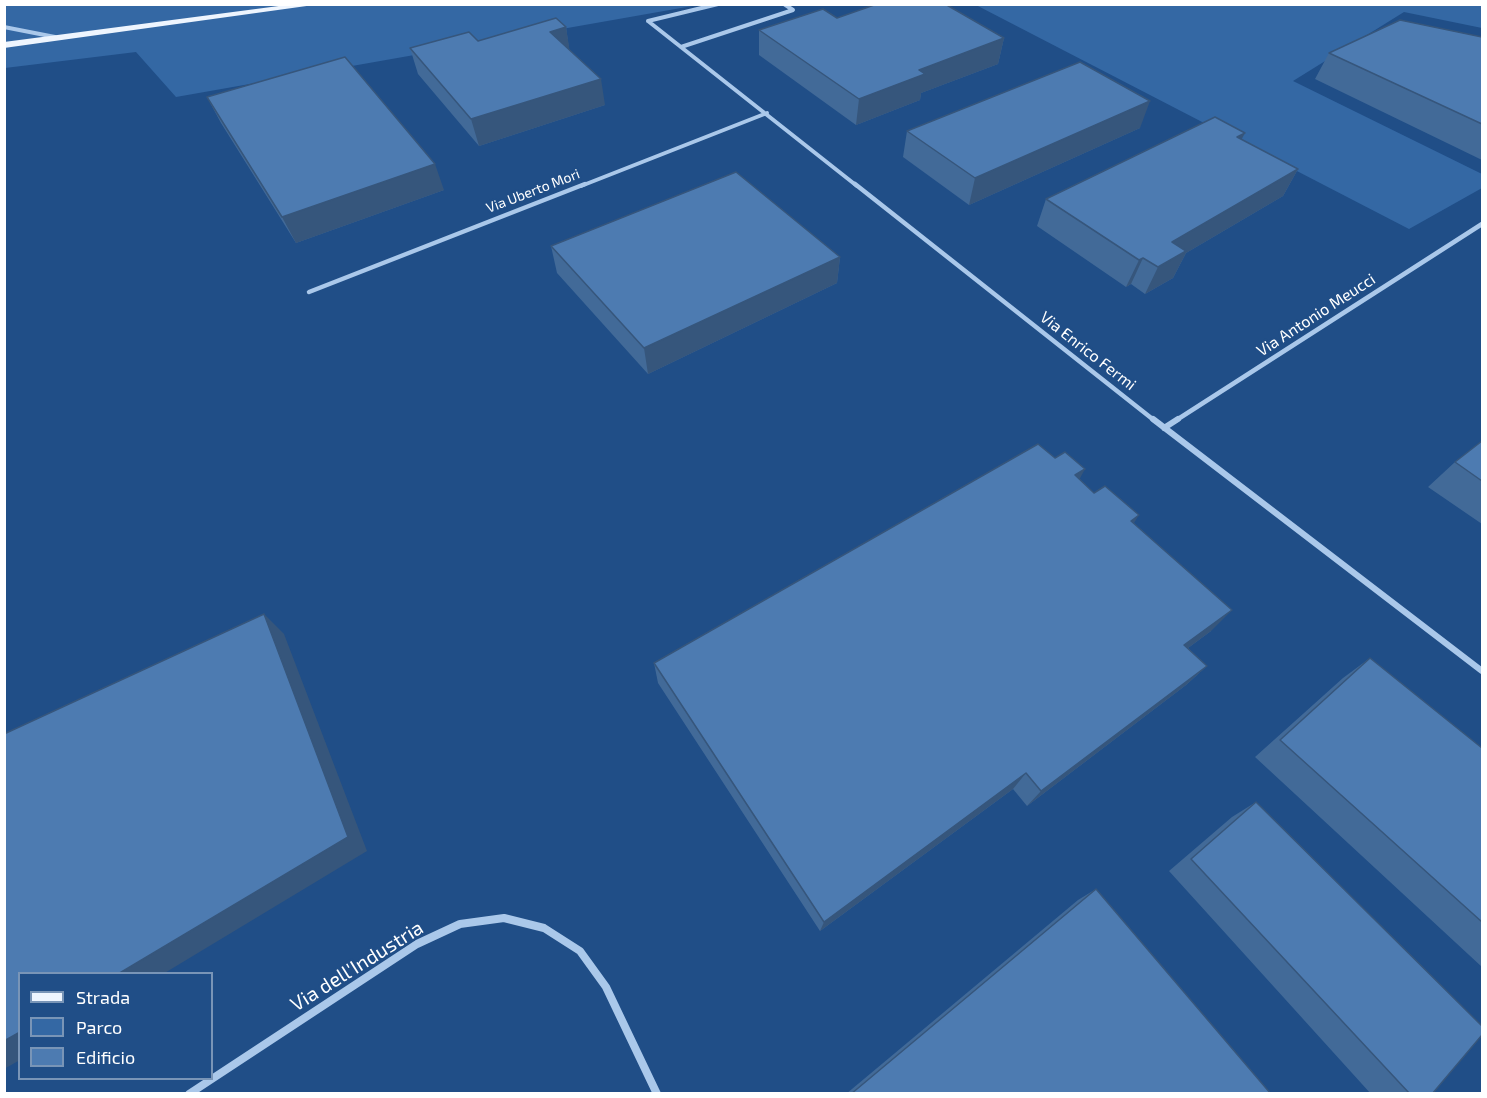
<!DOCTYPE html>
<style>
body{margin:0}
#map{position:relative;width:1487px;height:1098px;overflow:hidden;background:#204e87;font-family:"Exo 2",sans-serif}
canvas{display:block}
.frame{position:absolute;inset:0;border:6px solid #fff;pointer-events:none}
.legend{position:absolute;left:18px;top:972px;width:195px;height:108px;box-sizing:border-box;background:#204e87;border:2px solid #7995b7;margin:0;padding:8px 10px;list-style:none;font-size:18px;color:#fff}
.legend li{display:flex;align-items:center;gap:12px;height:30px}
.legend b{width:30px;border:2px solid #7995b7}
</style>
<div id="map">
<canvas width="1487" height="1098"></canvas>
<div class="frame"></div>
<ul class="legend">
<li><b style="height:8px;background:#eef5fe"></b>Strada</li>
<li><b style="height:16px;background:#3468a4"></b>Parco</li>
<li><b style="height:16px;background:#4d7bb1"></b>Edificio</li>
</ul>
</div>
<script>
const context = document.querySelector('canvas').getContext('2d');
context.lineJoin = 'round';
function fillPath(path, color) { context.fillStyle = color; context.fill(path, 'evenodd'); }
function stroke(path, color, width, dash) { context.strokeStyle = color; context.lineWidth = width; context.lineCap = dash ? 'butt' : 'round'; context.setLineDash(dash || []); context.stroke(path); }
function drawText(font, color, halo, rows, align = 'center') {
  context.font = font + ' "Exo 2",sans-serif'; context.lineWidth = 4.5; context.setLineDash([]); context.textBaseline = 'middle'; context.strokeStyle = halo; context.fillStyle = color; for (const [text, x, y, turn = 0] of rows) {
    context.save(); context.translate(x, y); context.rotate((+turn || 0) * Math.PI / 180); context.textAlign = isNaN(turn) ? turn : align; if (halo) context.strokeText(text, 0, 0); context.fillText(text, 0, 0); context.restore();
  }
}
const green = new Path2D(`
 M4,5H698L176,97L136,52L5,68Z
 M976,5H1482V28L1404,12L1293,81L1482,174V188L1409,229Z`);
const minorFar3 = new Path2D(`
 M648,21L857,186
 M648,21L718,4
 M4,27L55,37
 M681,47L793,10L784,4
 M581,186L767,113`);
const minorFar2 = new Path2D(`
 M855,184L1155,421
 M309,292L585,184
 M1175,421L1482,224`);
const minorFar1 = new Path2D(`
 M1153,419L1482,671
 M1164,428L1178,419`);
const minor = new Path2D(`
 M189,1094L417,944L460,924L504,918L544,928L580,951L606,987L657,1094`);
const primary = new Path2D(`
 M294,4H321L4,48V42Z`);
const wall = new Path2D(`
 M837,18L1004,38L998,64L921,93L920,100L856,125L759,55V30Z
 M566,27L569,49L605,105L479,146L418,74L410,48L478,41Z
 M1482,37V160L1315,79L1329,53Z
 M207,97L444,190L296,243L221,123Z
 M1140,128L969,205L903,157L907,131Z
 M1245,133L1241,139L1298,169L1283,196L1186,253L1173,278L1145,294L1131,284L1126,287L1037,226L1046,199Z
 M551,246L840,257L837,283L648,374L557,273Z
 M1482,441V524L1428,487L1455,462Z
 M1079,479L1094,493L1134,524L1211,631L1188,648L1207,666L1186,685L1027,806L1013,789L820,931L658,683L654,663Z
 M1370,658L1482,748V967L1255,757L1343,678Z
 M1256,802L1432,1094H1371L1169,871L1232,817Z
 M1096,889L1271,1094H846L1078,900Z`);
const shadedWall = new Path2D(`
 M566,27L570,53L550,32Z
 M1004,38L998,64L921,93L920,100L856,125L859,99L919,70Z
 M601,79L605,105L479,146L471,119Z
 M1150,101L1140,128L969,205L975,178Z
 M1245,133L1231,159L1237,137Z
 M435,164L444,190L296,243L282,217Z
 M1298,169L1283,196L1186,253L1173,278L1145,294L1158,267L1172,242Z
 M840,257L837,283L648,374L644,348Z
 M1143,258L1131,284L1126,287L1139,260Z
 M1085,469L1072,493L1075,475Z
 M1139,515L1124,539L1131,521Z
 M1232,610L1211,631L1165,665L1184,645Z
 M264,614L284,634L367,851L163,974H118Z
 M1207,666L1186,685L1027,806L1041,791Z
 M1026,773L1013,789L820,931L824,922Z
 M20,1032V1060L4,1069V1041Z`);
const building = new Path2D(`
 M877,4H945L1004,38L919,70L925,74L859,99L759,30L823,9L837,18Z
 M556,18L566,27L550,32L601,79L471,119L410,48L469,32L478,41Z
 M1400,20L1482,37V124L1329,53Z
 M345,57L435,164L282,217L207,97Z
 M1080,62L1150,101L975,178L907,131Z
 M1215,117L1245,133L1237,137L1298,169L1172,242L1186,251L1158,267L1143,258L1139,260L1046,199Z
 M736,172L840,257L644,348L551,246Z
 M1482,441V481L1455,462Z
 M1038,444L1055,458L1065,452L1085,469L1075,475L1094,493L1105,486L1139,515L1131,521L1232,610L1184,645L1207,666L1041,791L1026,773L824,922L654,663Z
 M264,614L348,837L118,974H20V1032L4,1041V734Z
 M1370,658L1482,748V922L1280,740Z
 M1256,802L1482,1026V1035L1432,1094H1410L1191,859Z
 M1096,889L1271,1094H851Z`);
const farStreetnames = [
 ["Via Uberto Mori",533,191,-21]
];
const streetNames = [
 ["Via Antonio Meucci",1316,315,-33],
 ["Via Enrico Fermi",1088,351,38]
];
const nearStreetnames = [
 ["Via dell'Industria",357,966,-32]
];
fillPath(green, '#3468a4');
stroke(minorFar3, '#aac8ea', 4);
stroke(minorFar2, '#aac8ea', 4.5);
stroke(minorFar1, '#aac8ea', 6);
stroke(minor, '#aac8ea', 8);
fillPath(primary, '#eef5fe');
fillPath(wall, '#426a98');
fillPath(shadedWall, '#36567c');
fillPath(building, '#4d7bb1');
stroke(building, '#36567c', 1.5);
drawText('14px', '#fff', '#204e87', farStreetnames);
drawText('16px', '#fff', '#204e87', streetNames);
drawText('20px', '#fff', '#204e87', nearStreetnames);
</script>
